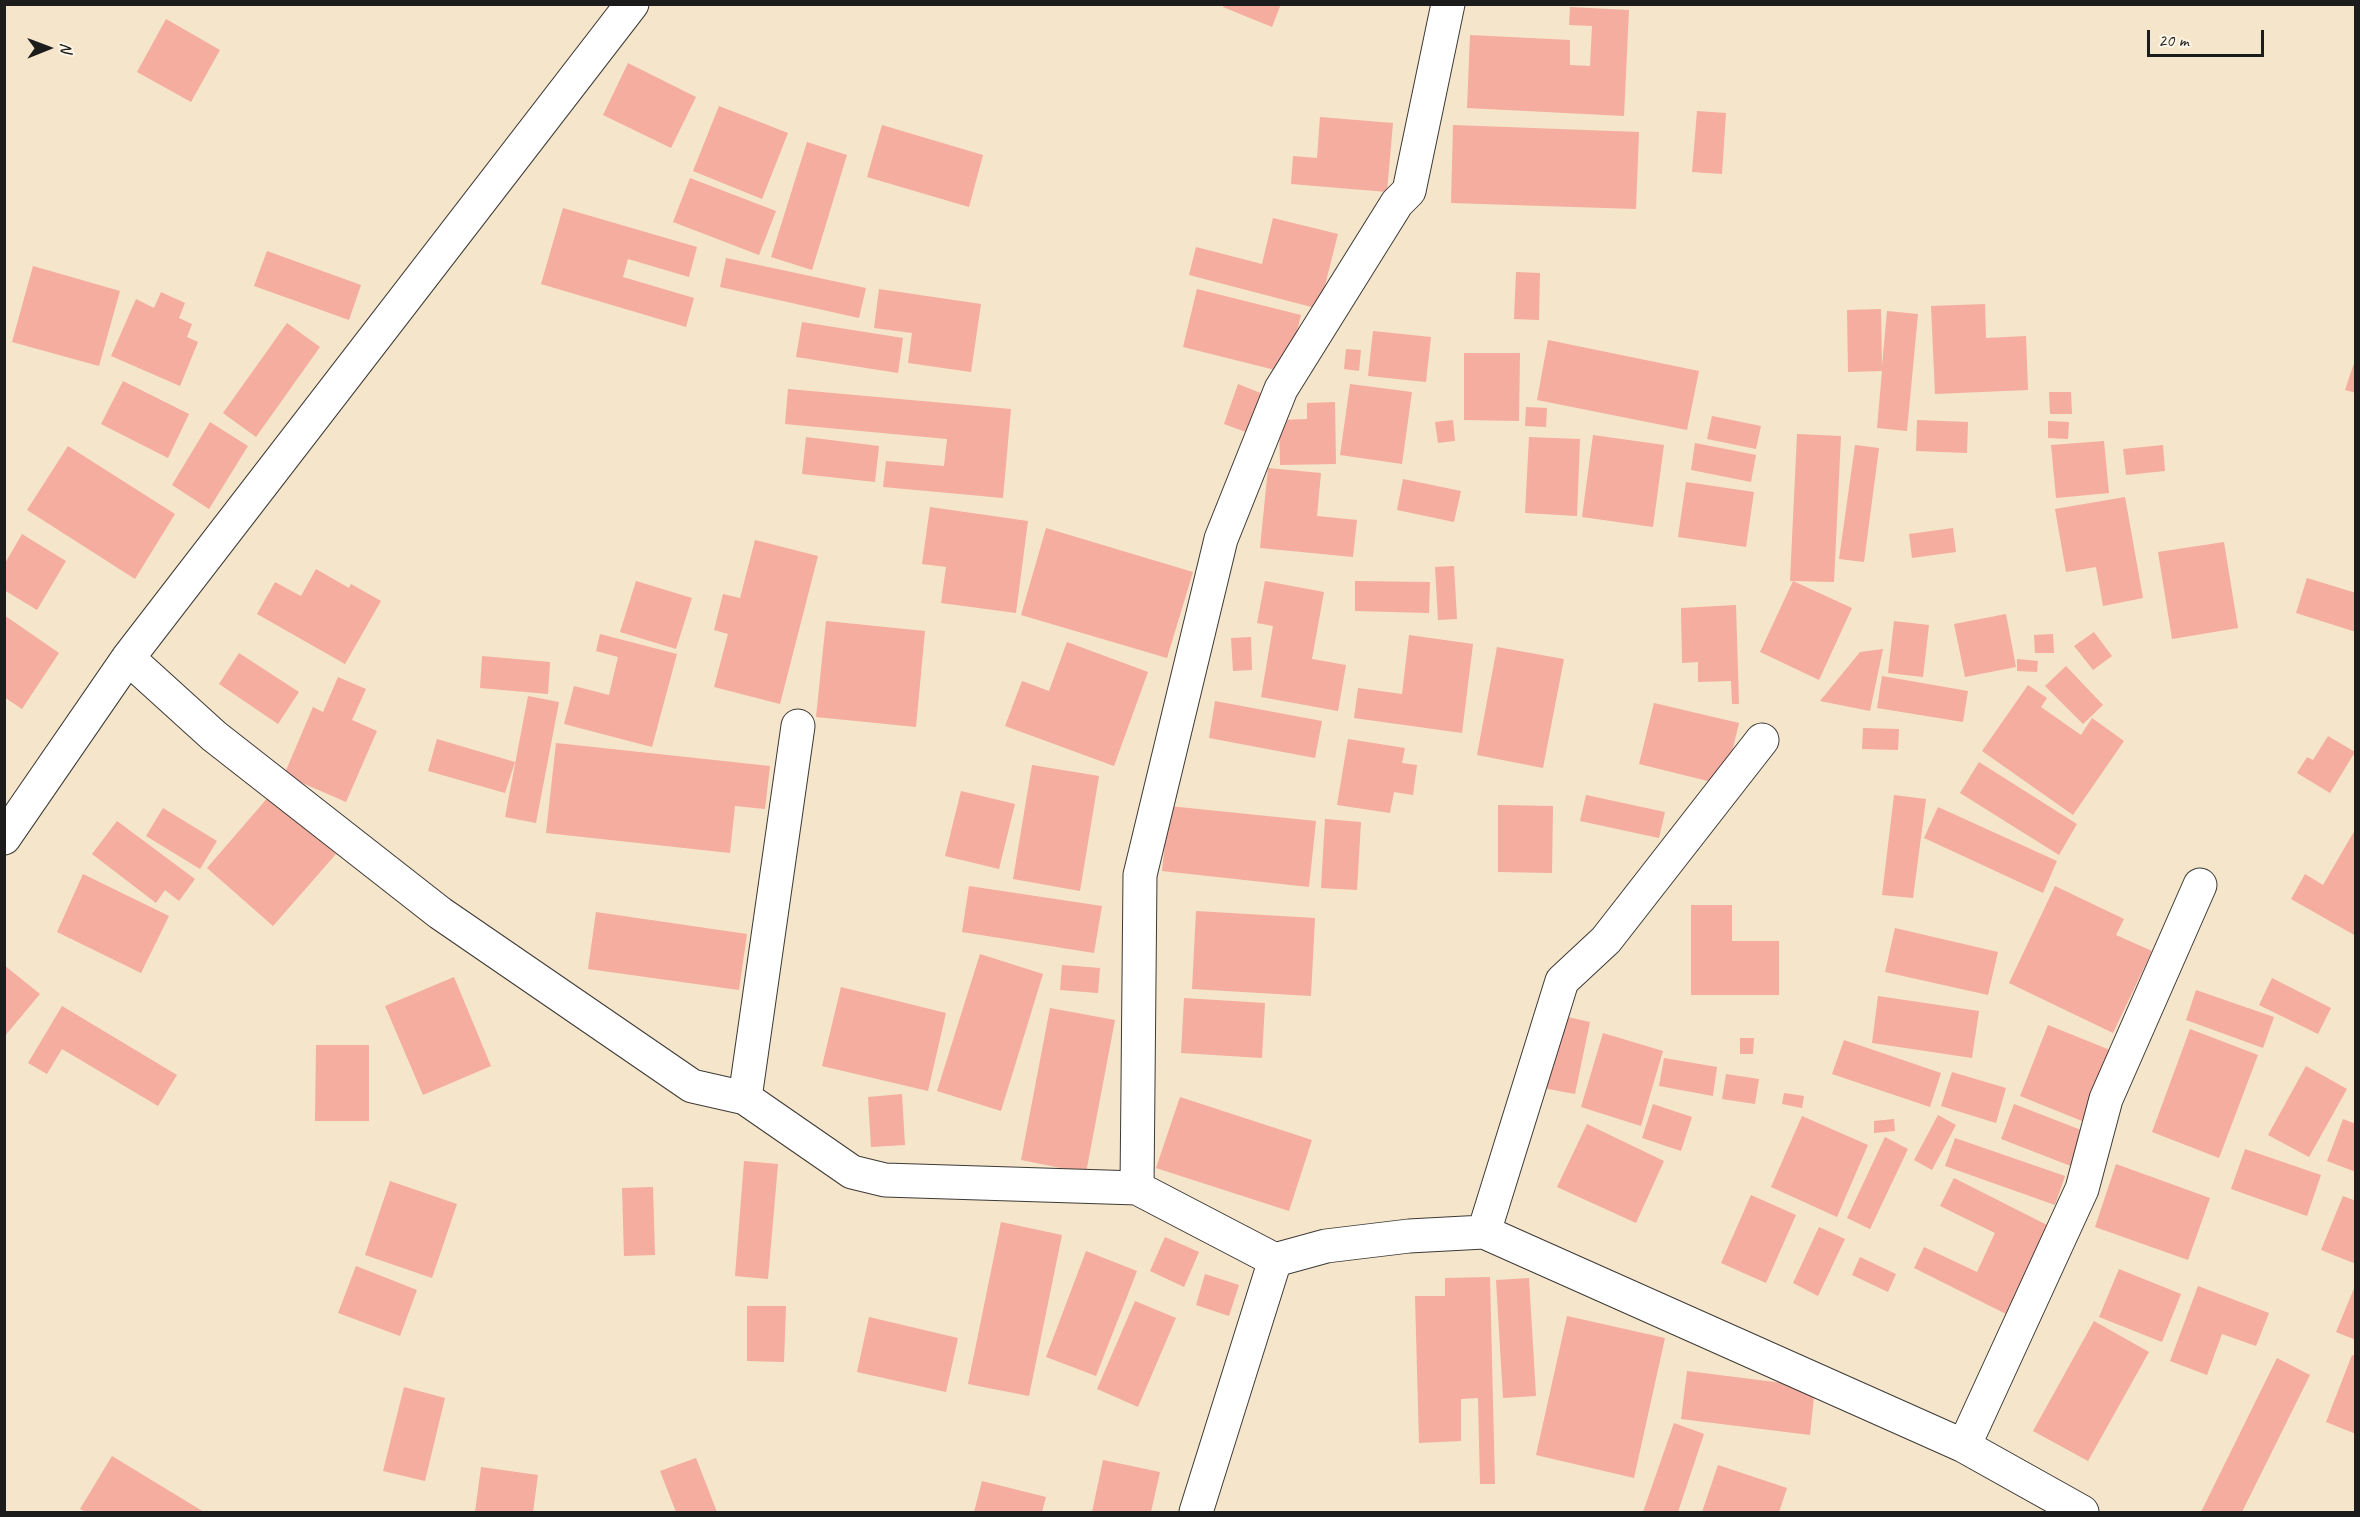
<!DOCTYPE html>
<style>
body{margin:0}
#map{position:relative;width:2360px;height:1517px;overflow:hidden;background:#f5e5ca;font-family:Caveat,sans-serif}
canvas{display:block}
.frame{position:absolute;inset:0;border:6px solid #1c1c1c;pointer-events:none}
.north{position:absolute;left:18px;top:18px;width:60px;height:60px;-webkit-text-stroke:4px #fcf5e5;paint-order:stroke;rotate:89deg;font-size:16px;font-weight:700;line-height:24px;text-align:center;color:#1c1c1c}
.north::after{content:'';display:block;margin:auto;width:21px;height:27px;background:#1c1c1c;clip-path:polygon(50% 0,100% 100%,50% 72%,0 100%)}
.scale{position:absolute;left:2147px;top:30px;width:117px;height:27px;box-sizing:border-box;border:3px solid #1c1c1c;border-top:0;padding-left:8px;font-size:18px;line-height:21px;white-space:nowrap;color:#1c1c1c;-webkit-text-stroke:4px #fcf5e5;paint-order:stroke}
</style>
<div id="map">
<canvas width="2360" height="1517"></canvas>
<div class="frame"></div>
<div class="north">N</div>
<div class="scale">20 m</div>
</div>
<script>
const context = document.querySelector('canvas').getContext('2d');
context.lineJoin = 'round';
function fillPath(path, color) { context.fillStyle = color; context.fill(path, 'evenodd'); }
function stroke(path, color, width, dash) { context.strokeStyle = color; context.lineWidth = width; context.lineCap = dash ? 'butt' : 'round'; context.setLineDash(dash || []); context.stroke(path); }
const building = new Path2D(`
 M1224,4H1281L1272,27L1223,7Z
 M1570,7L1629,10L1624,116L1467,108L1470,35L1570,40V65L1590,66L1592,26L1569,25Z
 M166,19L220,50L191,102L137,72Z
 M628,63L696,97L671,148L603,115Z
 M719,106L788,133L762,199L693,171Z
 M1697,111L1726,113L1722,174L1692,172Z
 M1320,117L1393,123L1387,192L1291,184L1293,156L1317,158Z
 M882,125L983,155L969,207L867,177Z
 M1453,125L1639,132L1636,209L1451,203Z
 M807,142L847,155L812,270L771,257Z
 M690,178L776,211L759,255L673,222Z
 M563,208L697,247L689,277L628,259L623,277L694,298L686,327L541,284Z
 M1273,218L1338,234L1319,309L1189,275L1196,247L1262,264Z
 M267,251L361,285L349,320L254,286Z
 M726,258L866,288L859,318L720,287Z
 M33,266L120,291L99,366L12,342Z
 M1516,272L1540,273L1539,320L1514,319Z
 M879,289L981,304L971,372L908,363L912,333L874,328Z
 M1197,289L1301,315L1287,373L1183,347Z
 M161,292L185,303L179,318L192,324L187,337L198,342L180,386L111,356L136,299L154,308Z
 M1985,304L1986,338L2026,336L2028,390L1935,394L1931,306Z
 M1881,309L1882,366L1887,311L1918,314L1907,431L1877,428L1882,371L1848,372L1847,310Z
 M802,322L903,338L898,373L796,357Z
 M287,323L320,347L256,437L223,413Z
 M1373,331L1431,337L1426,382L1368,376Z
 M1548,340L1699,371L1687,430L1537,400Z
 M1346,349L1361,350L1359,371L1344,369Z
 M1464,353H1520L1519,421L1464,420Z
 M2355,360H2356V393L2345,390Z
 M123,381L189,414L168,458L101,424Z
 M1238,384L1268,396L1254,435L1224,424Z
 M1350,384L1412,392L1402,464L1340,455Z
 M788,389L1011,409L1003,498L883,487L886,461L944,466L947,439L785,424Z
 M2049,392H2071L2072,414H2050Z
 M1335,402L1336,464L1280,465L1279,420L1307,419V403Z
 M1526,407L1547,408L1546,427L1525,426Z
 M1712,416L1761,426L1756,449L1707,439Z
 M1453,420L1455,441L1438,443L1435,422Z
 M1917,420L1968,422L1967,453L1916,451Z
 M2048,421L2069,422L2068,439L2048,438Z
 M210,422L248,446L209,509L172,485Z
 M1797,434L1841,436L1834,582L1793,581L1852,608L1819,680L1760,652L1793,581H1790Z
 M1593,435L1664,445L1653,527L1582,517Z
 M806,437L879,446L875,482L802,474Z
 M1529,437L1580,439L1577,516L1525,513Z
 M2104,441L2109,493L2056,498L2051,445Z
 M1695,443L1756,455L1751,482L1691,470Z
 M1855,445L1879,448L1864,562L1839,559Z
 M2163,445L2165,471L2126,475L2123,449Z
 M68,446L175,514L135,579L27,510Z
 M1268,468L1321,473L1317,516L1357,520L1353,557L1260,548Z
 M1403,479L1461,491L1454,522L1397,510Z
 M1686,482L1754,492L1746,547L1678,537Z
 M2125,497L2143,598L2103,606L2096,567L2066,572L2055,509Z
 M930,507L1028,521L1016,613L941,603L946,567L922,564Z
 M1046,528L1193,572L1167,658L1021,615Z
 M1953,528L1956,552L1912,558L1909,534Z
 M22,534L66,561L37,610L4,590V565Z
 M755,540L818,556L780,704L714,687L728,634L714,630L723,594L740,598Z
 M2224,542L2238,628L2172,639L2158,552Z
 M1454,566L1457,619L1438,620L1435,567Z
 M316,569L349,588L351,584L381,601L345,664L257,614L275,582L301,596Z
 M2307,578L2356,593V632L2296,613Z
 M636,581L692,598L676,649L620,632Z
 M1265,581L1324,592L1312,659L1346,665L1338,711L1261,697L1273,626L1257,623Z
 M1355,581L1430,582L1429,613L1355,611Z
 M1736,605L1739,704H1732L1731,681L1698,682V662L1682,663L1681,608Z
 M2006,614L2016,667L1965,677L1954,624Z
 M4,615L59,653L22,709L4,697Z
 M826,621L925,631L916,727L816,717Z
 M1894,621L1929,625L1923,677L1888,673Z
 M2094,632L2112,656L2093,670L2074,646Z
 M600,634L677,654L652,747L564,724L574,686L609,695L618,657L596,651Z
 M2053,634L2054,653H2035L2034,635Z
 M1409,635L1473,644L1462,733L1354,718L1358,688L1402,694Z
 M1251,637L1252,670L1233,671L1231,638Z
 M1067,642L1148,672L1114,766L1005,726L1022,681L1049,691Z
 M1497,647L1564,659L1543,768L1477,755Z
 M1883,649L1870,711L1820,701L1860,652Z
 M239,653L299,692L278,724L219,684Z
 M482,656L550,662L548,694L480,688Z
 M2017,659L2038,661L2037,672L2017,671Z
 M2066,666L2103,705L2083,724L2045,686Z
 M1882,676L1968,691L1963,722L1877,708Z
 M338,677L366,689L352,720L377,731L346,802L284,775L313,707L323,712Z
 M2028,685L2047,698L2041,707L2081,735L2092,718L2124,741L2073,815L1982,751Z
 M528,696L559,702L536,823L505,817Z
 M1215,701L1322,721L1315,758L1209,738Z
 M1654,703L1739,723L1724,785L1639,764Z
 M1863,728L1899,729L1898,750L1862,749Z
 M2328,736L2355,752L2330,793L2297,773L2307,757L2313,760Z
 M437,739L515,762L505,793L428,771Z
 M1348,739L1405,748L1402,763L1417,765L1413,795L1394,792L1390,813L1337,805Z
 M556,743L770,766L765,809L735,806L730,853L546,833Z
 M1979,762L2077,824L2059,855L1960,793Z
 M1032,765L1099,776L1080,891L1013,879Z
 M961,791L1015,804L999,869L945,856Z
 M270,795L336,854L273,926L207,868Z
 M1586,795L1665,812L1659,838L1580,821Z
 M1894,795L1926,799L1913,898L1882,895Z
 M1498,805L1553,806L1552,873L1498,872Z
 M1169,806L1316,821L1309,887L1162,871Z
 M1938,807L2057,861L2043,893L1924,838Z
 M163,808L217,841L200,869L146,836Z
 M1325,819L1361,822L1357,890L1321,888Z
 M117,821L195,879L179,901L165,890L156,903L92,854Z
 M2356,828V936L2291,899L2305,874L2323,885Z
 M83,874L169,916L141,973L57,932Z
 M969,886L1102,906L1094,953L962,932Z
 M2055,886L2124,919L2116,935L2152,951L2113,1033L2009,983Z
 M1691,905H1732V941H1779V995H1691Z
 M1196,911L1315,918L1311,996L1192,989Z
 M596,912L747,934L739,990L588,969Z
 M1895,928L1998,952L1988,995L1885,972Z
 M980,954L1043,974L1001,1111L937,1091Z
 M4,965L40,994L4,1037Z
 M1062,965L1100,968L1098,993L1060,990Z
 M454,977L491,1066L423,1095L385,1006Z
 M2272,978L2331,1008L2318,1034L2259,1005Z
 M841,987L946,1013L928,1091L822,1066Z
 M2196,990L2274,1017L2263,1048L2186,1020Z
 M1878,996L1979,1011L1972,1058L1872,1043Z
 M1184,998L1265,1003L1262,1058L1181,1053Z
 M62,1006L177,1075L158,1106L62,1049L47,1074L28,1063Z
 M1050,1008L1115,1020L1086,1173L1021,1160Z
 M1559,1015L1590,1022L1575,1094L1543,1088Z
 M2048,1025L2115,1052L2087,1123L2020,1096Z
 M2190,1029L2258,1055L2219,1158L2152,1132Z
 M1603,1033L1663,1051L1641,1126L1581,1107Z
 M1740,1038H1754L1753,1054H1740Z
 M1844,1040L1941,1073L1930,1107L1832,1074Z
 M316,1045H369V1121H315Z
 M1664,1058L1717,1067L1713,1096L1659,1086Z
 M2306,1066L2347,1089L2309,1157L2268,1135Z
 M1952,1072L2006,1088L1996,1123L1941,1106Z
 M1726,1074L1759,1079L1755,1104L1722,1099Z
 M1784,1093L1804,1096L1802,1108L1782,1104Z
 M902,1094L905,1145L871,1147L868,1097Z
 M1180,1097L1312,1140L1289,1211L1156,1168Z
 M1653,1104L1692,1117L1681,1151L1642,1138Z
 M2014,1104L2089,1133L2076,1168L2001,1139Z
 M1938,1115L1956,1125L1932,1170L1914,1160Z
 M1802,1116L1868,1145L1837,1217L1771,1187Z
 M1894,1119L1895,1131L1874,1133V1121Z
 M2343,1119L2356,1124V1172L2327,1161Z
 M1587,1124L1664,1161L1636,1223L1557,1187Z
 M1885,1137L1908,1149L1870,1229L1847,1218Z
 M1955,1138L2065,1176L2055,1205L1945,1166Z
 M2245,1149L2321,1175L2307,1216L2231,1189Z
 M744,1161L778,1164L768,1279L735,1276Z
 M2116,1164L2210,1198L2188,1260L2095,1227Z
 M1954,1178L2053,1228L2010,1316L1914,1268L1924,1247L1977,1272L1995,1233L1940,1206Z
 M390,1181L457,1204L432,1278L365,1255Z
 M653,1187L655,1255L624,1256L622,1188Z
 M1751,1195L1796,1215L1766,1283L1721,1263Z
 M2343,1196L2356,1201V1264L2321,1250Z
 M1001,1222L1062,1235L1029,1396L968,1384Z
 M1819,1227L1845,1239L1818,1296L1793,1283Z
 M1165,1237L1199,1252L1184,1287L1150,1271Z
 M1086,1251L1137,1271L1096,1376L1046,1357Z
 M1860,1257L1896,1274L1888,1292L1852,1275Z
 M356,1266L417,1290L400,1336L338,1313Z
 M2119,1269L2181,1294L2162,1342L2099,1317Z
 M1205,1274L1239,1285L1229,1316L1196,1305Z
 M1490,1277L1495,1484H1480L1478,1398L1461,1399V1441L1419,1443L1415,1296H1445V1278Z
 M1529,1278L1536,1396L1503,1398L1496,1280Z
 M2198,1286L2269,1313L2256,1346L2222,1334L2207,1375L2170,1361Z
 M2355,1286H2356V1340L2336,1332Z
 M1135,1301L1176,1318L1138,1407L1097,1389Z
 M747,1306H786L784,1362L747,1361Z
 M1567,1316L1665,1338L1634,1478L1536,1455Z
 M869,1317L958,1338L946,1392L857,1372Z
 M2094,1321L2149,1352L2088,1461L2033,1431Z
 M2352,1355L2356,1357V1434L2326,1422Z
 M2277,1358L2310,1375L2242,1512H2201Z
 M1687,1371L1815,1387L1810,1435L1681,1419Z
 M404,1387L445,1398L425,1481L383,1471Z
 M1674,1423L1704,1434L1678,1512H1643Z
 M112,1456L204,1512H86L80,1509Z
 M696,1458L717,1512H676L660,1471Z
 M1103,1460L1160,1472L1151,1512H1092Z
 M1718,1465L1787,1488L1779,1512H1702Z
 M481,1467L538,1475L533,1512H475Z
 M982,1481L1046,1497L1042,1512H974Z`);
const street = new Path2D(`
 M128,658L214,736L440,913L692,1086L745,1098
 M798,726L745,1098L852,1172L885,1180L1137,1188L1275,1260
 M4,838L128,658L632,4
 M1137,1188L1140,875L1221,539L1281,389L1397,203L1409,191L1448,4
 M1484,1232L1562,981L1606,940L1762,740
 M1964,1446L2082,1189L2106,1099L2200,885
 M1196,1512L1275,1260L1326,1246L1409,1236L1484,1232L1964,1446L2082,1512`);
fillPath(building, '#f4ad9f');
stroke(street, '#3d3a36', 35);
stroke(street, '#fff', 33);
</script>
